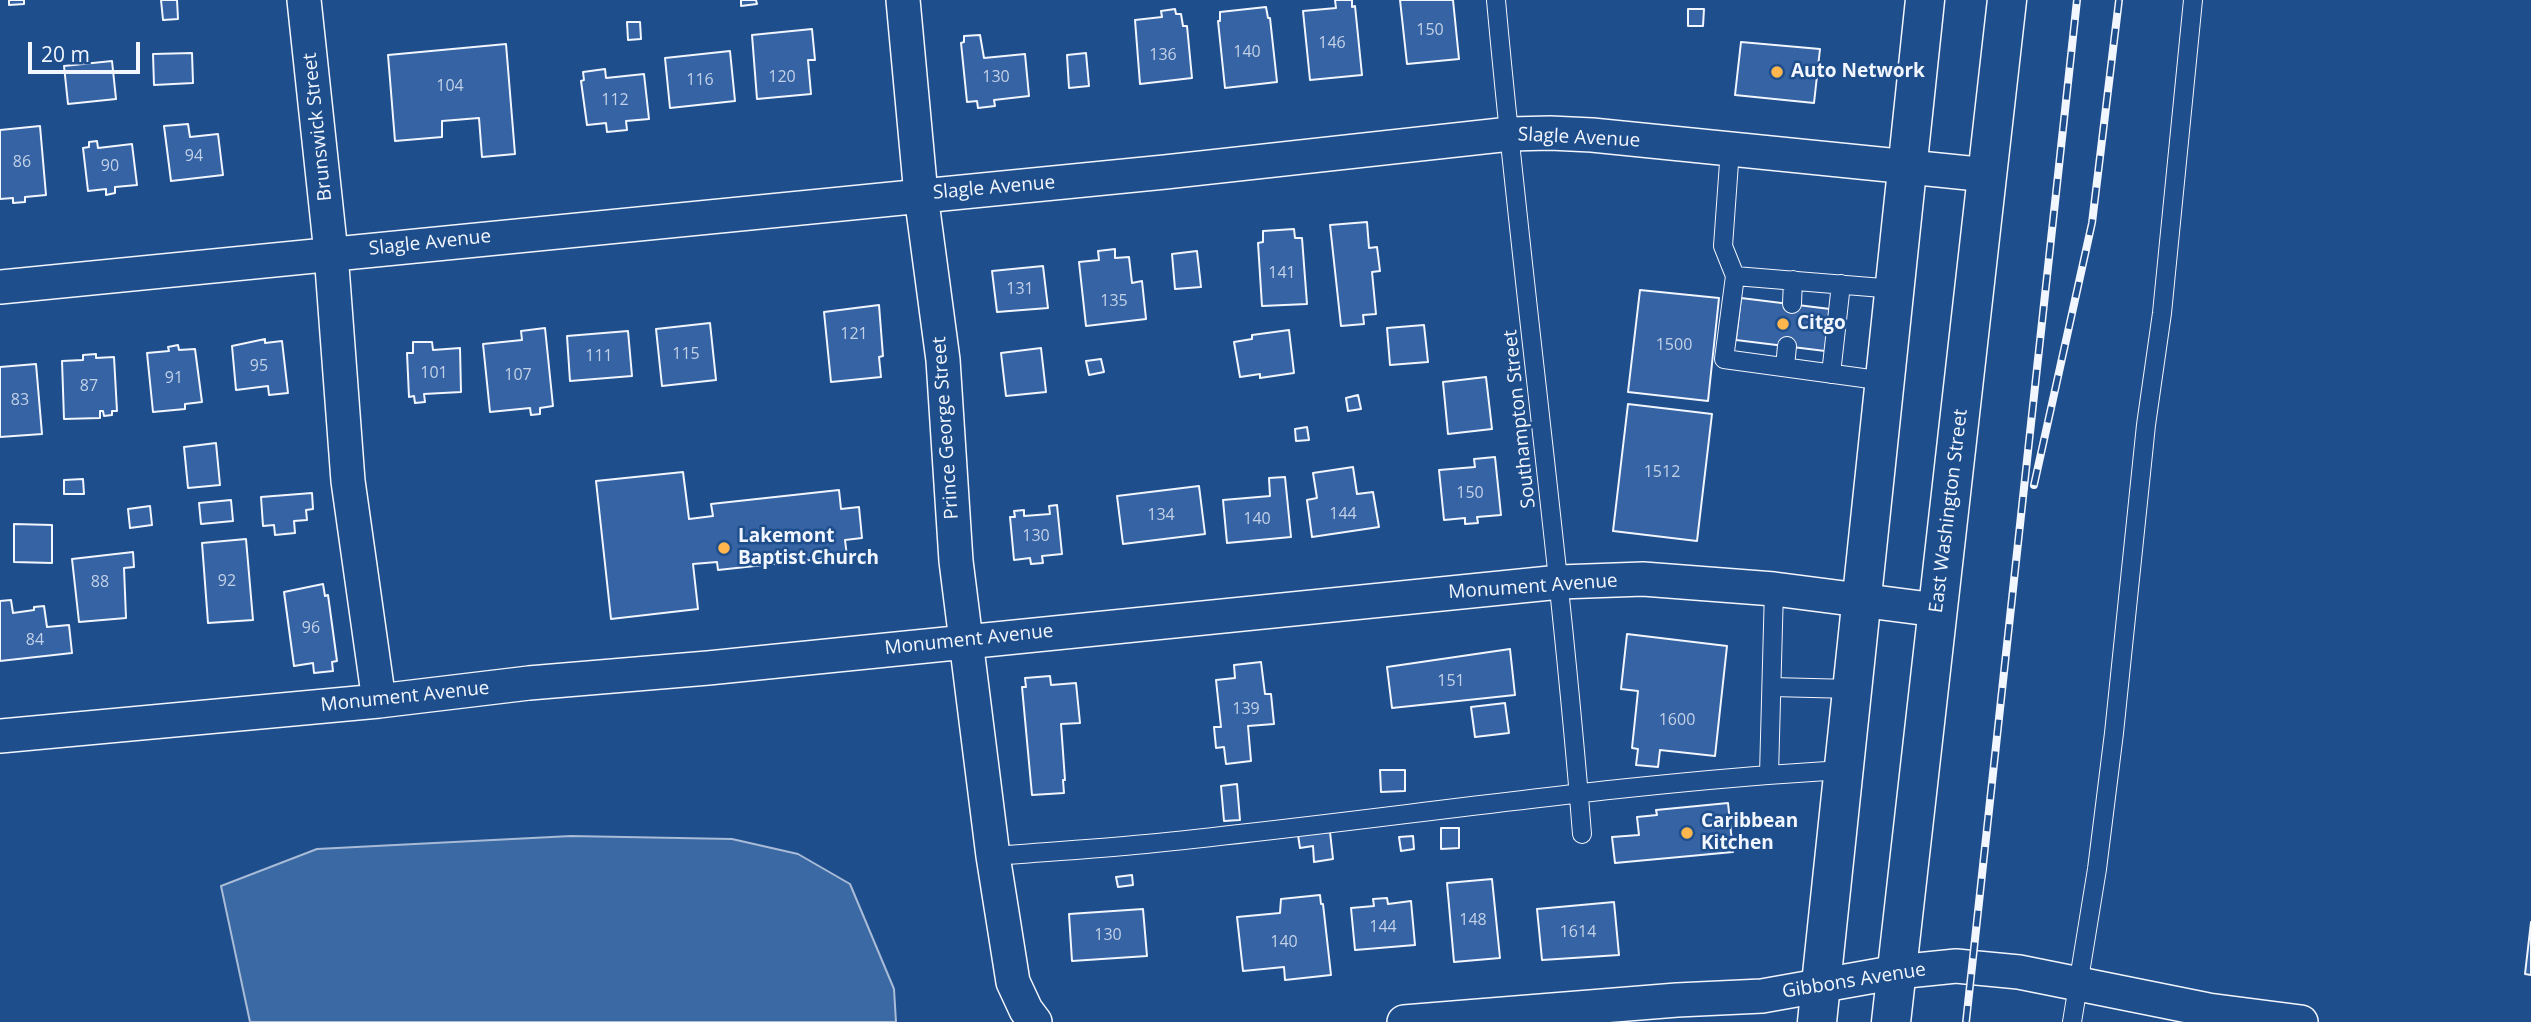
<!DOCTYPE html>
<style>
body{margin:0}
#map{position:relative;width:2531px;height:1022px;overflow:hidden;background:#1f4e8c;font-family:"Open Sans",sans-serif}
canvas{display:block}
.scale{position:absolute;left:28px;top:42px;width:112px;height:32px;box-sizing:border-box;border:4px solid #f2f6ff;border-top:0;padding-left:9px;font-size:21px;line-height:24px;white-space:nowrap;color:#f2f6ff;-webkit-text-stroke:5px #1f4e8c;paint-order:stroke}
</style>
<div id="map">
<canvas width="2531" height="1022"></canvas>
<div class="scale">20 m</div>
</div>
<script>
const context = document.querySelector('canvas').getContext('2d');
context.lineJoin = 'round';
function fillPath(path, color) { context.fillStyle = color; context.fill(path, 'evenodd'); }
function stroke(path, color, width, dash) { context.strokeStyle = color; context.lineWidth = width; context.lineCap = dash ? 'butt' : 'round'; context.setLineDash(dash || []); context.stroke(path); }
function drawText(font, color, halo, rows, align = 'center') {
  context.font = font + ' "Open Sans",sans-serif'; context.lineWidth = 5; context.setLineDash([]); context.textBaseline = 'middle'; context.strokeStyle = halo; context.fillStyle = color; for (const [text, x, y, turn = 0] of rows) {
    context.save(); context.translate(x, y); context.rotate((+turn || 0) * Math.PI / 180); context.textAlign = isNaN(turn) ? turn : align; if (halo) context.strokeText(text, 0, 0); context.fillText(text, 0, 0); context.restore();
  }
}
const water = new Path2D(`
 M571,836L732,839L798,854L850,884L894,989L896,1022H250L221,886L317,849Z`);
const building = new Path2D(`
 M9,0H24V4L9,5Z
 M161,0H177L178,19L163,20Z
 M741,0H756L757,4L741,6Z
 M1335,0H1352V7L1355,6L1362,75L1310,80L1303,11L1336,8Z
 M1400,0H1453L1459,59L1407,64Z
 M1266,7L1268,18H1270L1277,82L1225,88L1218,21H1220V12Z
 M1175,9L1176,14H1181L1183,26H1187L1192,78L1140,84L1135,20L1162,17L1161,11Z
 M1688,9H1704L1703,26H1688Z
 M627,22H640L641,39L628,40Z
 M812,29L815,60H808L811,94L757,99L752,35Z
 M980,35L984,58L1025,54L1029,96L994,100L995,106L978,108L977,101L967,102L961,43L964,42V36Z
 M1741,42L1820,49L1814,103L1735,95Z
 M506,44L515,154L482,157L479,118L442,121V137L395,141L388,55Z
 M730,51L735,101L670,108L665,58Z
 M192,53L193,83L154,85L153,54Z
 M1086,53L1089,86L1069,88L1067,55Z
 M112,61L116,99L68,104L64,66Z
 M605,69L606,78L644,74L649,119L626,121L627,130L607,132L606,123L587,125L581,81L584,80L583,72Z
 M188,124L190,137L218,134L223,175L171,181L164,126Z
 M40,126L46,195L25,197V202L13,203V198L0,199V130Z
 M97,141L98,148L132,144L137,185L115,187V193L106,195V189L88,191L83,148L89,147V142Z
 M1367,222L1369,248L1377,247L1380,271L1372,272L1376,314L1363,315L1364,324L1341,326L1330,225Z
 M1294,229L1295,238H1302L1307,304L1262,306L1258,243L1263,242V231Z
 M1115,249V258L1129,257L1132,283L1142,281L1146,319L1086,326L1079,262L1099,260L1098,251Z
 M1197,251L1201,287L1175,289L1172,254Z
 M1043,266L1048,308L997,312L992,271Z
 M1640,290L1719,298L1708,401L1628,392Z
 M1741,298L1830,309L1825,351L1736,340Z
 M879,305L883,356L879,357L881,377L831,382L824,312Z
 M710,323L716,380L662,386L656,329Z
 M1424,325L1428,362L1390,365L1387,328Z
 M545,328L553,406L540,408V414L531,415L530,408L490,412L483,344L522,340L521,331Z
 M1289,330L1294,373L1260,378V374L1240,377L1234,342L1252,339V335Z
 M628,331L632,376L570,381L567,336Z
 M265,339V343L282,341L288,393L269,395L268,386L236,390L232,346Z
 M413,342H432L433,350L460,348L461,392L424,394L425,402L415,403L414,396L409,397L407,353H413Z
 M178,345L179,350L195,349L202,402L185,404V409L153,412L147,353L169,351L168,347Z
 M1041,348L1046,392L1006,396L1001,353Z
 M96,354V358L114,357L117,411H112V415L104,416L103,411H100V418L64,419L62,361L83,360V355Z
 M1101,359L1104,372L1089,375L1086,361Z
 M36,364L42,434L0,437V367Z
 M1486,377L1492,429L1448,434L1443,382Z
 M1358,395L1361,409L1348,411L1346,398Z
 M1628,404L1712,414L1697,541L1613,531Z
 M1307,427L1309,440L1296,441L1295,429Z
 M216,443L220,485L188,488L184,447Z
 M1495,457L1501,515L1477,517L1478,523L1465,524V518L1444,520L1439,470L1475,467L1474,459Z
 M1353,467L1357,494L1373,492L1379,527L1312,537L1307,500L1317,498L1313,473Z
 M683,472L689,519L713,516L711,504L839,490L841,509L859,507L862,538L845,540L847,556L718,570L717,562L693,564L698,609L611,619L596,481Z
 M1285,477L1291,537L1227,543L1223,500L1270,496L1269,478Z
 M83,479L84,494H64V480Z
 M1199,486L1205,534L1123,544L1117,496Z
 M312,493L313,509L306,510L307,520L294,521L295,533L275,535L274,525L263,526L261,497Z
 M231,500L233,521L201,524L199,503Z
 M1057,505L1062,554L1042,556L1043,563L1031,564L1030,558L1014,560L1010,517H1015L1014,511L1024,510V516L1050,514L1049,506Z
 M150,506L152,525L130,528L128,509Z
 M14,524L52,525V563L14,562Z
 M246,539L253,620L208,623L202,543Z
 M133,552L134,567L124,568L126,618L79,622L72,559Z
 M323,584L325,596L328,595L337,661L332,662L333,671L314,673L313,663L294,666L284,592Z
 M11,600L13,613L34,610V607L44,606L47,627L69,625L72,653L0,661V601Z
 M1627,634L1727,646L1715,756L1660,750L1658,767L1636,765L1638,749L1632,748L1638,691L1621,689Z
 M1510,649L1515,695L1392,708L1387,667Z
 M1261,662L1265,694H1271L1274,724L1248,726L1251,761L1226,764L1224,747L1216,748L1214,727H1221L1216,680L1235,678L1234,665Z
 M1050,676L1051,685L1076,683L1080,723L1061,724L1065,780H1063L1064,793L1032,795L1022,687H1026L1025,678Z
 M1505,703L1509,733L1475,737L1471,707Z
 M1380,770H1405V791L1381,792Z
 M1237,784L1240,820L1224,821L1221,786Z
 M1728,803L1733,852L1615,863L1612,837L1639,835L1637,817L1657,815L1656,810Z
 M1441,828H1459V848L1441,849Z
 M1330,832L1333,859L1314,862L1313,846L1300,848L1298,835Z
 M1413,836L1414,849L1401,851L1399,837Z
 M1132,875L1133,885L1118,887L1116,877Z
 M1492,879L1500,958L1454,962L1447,883Z
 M1320,895L1321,904H1323L1331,975L1285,980L1284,967L1243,971L1237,917L1280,913L1281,899Z
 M1387,898L1388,904L1411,901L1415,945L1355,950L1351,908L1374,906L1373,899Z
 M1614,902L1619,955L1542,960L1537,909Z
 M1143,909L1147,956L1072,961L1069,914Z
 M2531,922V975L2525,974Z`);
const service = new Path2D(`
 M1496,0C1521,278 1560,555 1582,834
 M1730,149L1723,246L1735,276L1895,289
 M1735,276L1724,359L1885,381
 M1792,304L1793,280
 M1785,367L1787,346
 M1831,374L1841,284
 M1772,687L1852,689
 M1769,774L1774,589
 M993,856C1044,852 1095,849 1146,844C1379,821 1610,783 1844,770
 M2072,1022L2097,869L2114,733L2146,425L2162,313L2193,0`);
const minor = new Path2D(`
 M304,0L331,253L348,481L379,701
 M903,0L921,195L943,360L956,561L993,856L1013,982L1026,1010L1035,1022
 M0,287L1165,172L1510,134L1550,133L1592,135L1988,175
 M0,736L379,701L529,683L708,668L1560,582L1643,579L1774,589L1937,610
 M1404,1022L1677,1000L1762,996L1897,972L1956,966L2019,972L2208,1010L2301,1022`);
const trunk = new Path2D(`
 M1817,1022L1925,0
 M1891,1022L2007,0`);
const rail = new Path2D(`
 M2034,485L2092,223L2119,0
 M1966,1022L2077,0`);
const markers = [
 [1777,72,7,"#ffb74d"],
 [1783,324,7,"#ffb74d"],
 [724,548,7,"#ffb74d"],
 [1687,833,7,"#ffb74d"]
];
const numberNames = [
 ["150",1430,30],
 ["146",1332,43],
 ["140",1247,52],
 ["136",1163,55],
 ["120",782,77],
 ["130",996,77],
 ["116",700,80],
 ["104",450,86],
 ["112",615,100],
 ["94",194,156],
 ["86",22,162],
 ["90",110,166],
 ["141",1282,273],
 ["131",1020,289],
 ["135",1114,301],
 ["121",854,334],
 ["1500",1674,345],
 ["115",686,354],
 ["111",599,356],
 ["95",259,366],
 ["101",434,373],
 ["107",518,375],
 ["91",174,378],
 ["87",89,386],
 ["83",20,400],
 ["1512",1662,472],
 ["150",1470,493],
 ["144",1343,514],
 ["134",1161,515],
 ["140",1257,519],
 ["130",1036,536],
 ["92",227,581],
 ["88",100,582],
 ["96",311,628],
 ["84",35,640],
 ["151",1451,681],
 ["139",1246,709],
 ["1600",1677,720],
 ["148",1473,920],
 ["144",1383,927],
 ["1614",1578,932],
 ["130",1108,935],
 ["140",1284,942]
];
const poiNames = [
 ["Auto Network",1791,72],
 ["Citgo",1797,324],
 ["Lakemont",738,537],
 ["Baptist Church",738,559],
 ["Caribbean",1701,822],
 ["Kitchen",1701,844]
];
const streetNames = [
 ["Brunswick Street",318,127,-96],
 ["Slagle Avenue",1579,138,3],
 ["Slagle Avenue",994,188,-5],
 ["Slagle Avenue",430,243,-6],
 ["Southampton Street",1520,419,-96],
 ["Prince George Street",946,428,-94],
 ["East Washington Street",1949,511,-83],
 ["Monument Avenue",1533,587,-4],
 ["Monument Avenue",969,640,-6],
 ["Monument Avenue",405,697,-6],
 ["Gibbons Avenue",1854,981,-9]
];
fillPath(water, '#3b69a3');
stroke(water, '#a8bbd7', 2);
fillPath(building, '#3563a3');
stroke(building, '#f2f6ff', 2);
stroke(service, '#f2f6ff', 20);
stroke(minor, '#f2f6ff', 36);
stroke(trunk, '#f2f6ff', 41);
stroke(service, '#1f4e8c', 18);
stroke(minor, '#1f4e8c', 33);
stroke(trunk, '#1f4e8c', 38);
stroke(rail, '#f2f6ff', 8);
stroke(rail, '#1f4e8c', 5, [16]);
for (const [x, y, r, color] of markers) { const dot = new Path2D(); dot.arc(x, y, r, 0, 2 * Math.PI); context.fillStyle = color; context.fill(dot); stroke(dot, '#1f4e8c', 2.5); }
drawText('16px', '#c3d1e8', null, numberNames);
drawText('bold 19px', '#f2f6ff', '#1f4e8c', poiNames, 'left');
drawText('19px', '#f2f6ff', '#1f4e8c', streetNames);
</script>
